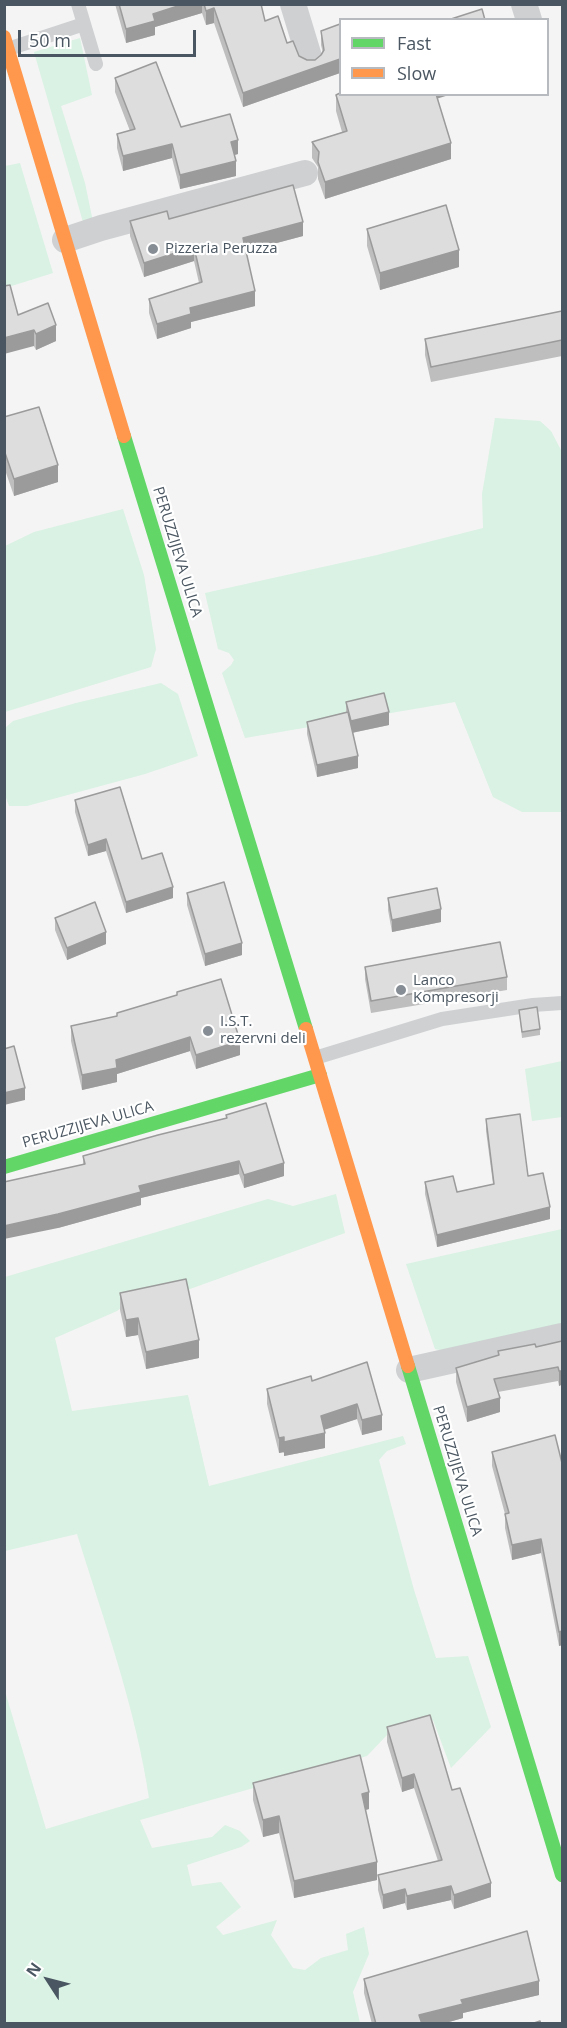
<!DOCTYPE html>
<style>
body{margin:0}
#map{position:relative;width:567px;height:2028px;overflow:hidden;background:#f4f4f4;font-family:"Open Sans",sans-serif}
canvas{display:block}
.frame{position:absolute;inset:0;border:6px solid #4a5661;pointer-events:none}
.legend{position:absolute;left:339px;top:18px;width:210px;height:78px;box-sizing:border-box;background:#fff;border:2px solid #b7bbc0;margin:0;padding:8px 10px;list-style:none;font-size:18px;color:#4a5661}
.legend li{display:flex;align-items:center;gap:12px;height:30px}
.legend b{width:30px;border:2px solid #b7bbc0}
.north{position:absolute;left:18px;top:1950px;width:60px;height:60px;-webkit-text-stroke:4px #fff;paint-order:stroke;rotate:306deg;font-size:16px;font-weight:700;line-height:24px;text-align:center;color:#4a5661}
.north::after{content:'';display:block;margin:auto;width:21px;height:27px;background:#4a5661;clip-path:polygon(50% 0,100% 100%,50% 72%,0 100%)}
.scale{position:absolute;left:18px;top:30px;width:178px;height:27px;box-sizing:border-box;border:3px solid #4a5661;border-top:0;padding-left:8px;font-size:18px;line-height:21px;white-space:nowrap;color:#4a5661;-webkit-text-stroke:4px #fff;paint-order:stroke}
</style>
<div id="map">
<canvas width="567" height="2028"></canvas>
<div class="frame"></div>
<ul class="legend">
<li><b style="height:8px;background:#63d668"></b>Fast</li>
<li><b style="height:8px;background:#ff974d"></b>Slow</li>
</ul>
<div class="north">N</div>
<div class="scale">50 m</div>
</div>
<script>
const context = document.querySelector('canvas').getContext('2d');
context.lineJoin = 'round';
function fillPath(path, color) { context.fillStyle = color; context.fill(path, 'evenodd'); }
function stroke(path, color, width, dash) { context.strokeStyle = color; context.lineWidth = width; context.lineCap = dash ? 'butt' : 'round'; context.setLineDash(dash || []); context.stroke(path); }
function drawText(font, color, halo, rows, align = 'center') {
  context.font = font + ' "Open Sans",sans-serif'; context.lineWidth = 4.5; context.setLineDash([]); context.textBaseline = 'middle'; context.strokeStyle = halo; context.fillStyle = color; for (const [text, x, y, turn = 0] of rows) {
    context.save(); context.translate(x, y); context.rotate((+turn || 0) * Math.PI / 180); context.textAlign = isNaN(turn) ? turn : align; if (halo) context.strokeText(text, 0, 0); context.fillText(text, 0, 0); context.restore();
  }
}
const green = new Path2D(`
 M80,38L92,95L61,106L85,183L93,222H83L34,52Z
 M20,163L53,273L5,288V166Z
 M495,418L540,421L551,431L562,452V812H522L493,797L455,702L245,738L222,673L231,665L234,660L229,653L218,649L205,593L377,555L483,528L482,494Z
 M123,509L144,575L156,649L151,667L5,712V546L34,532Z
 M161,683L178,694L198,756L145,774L27,806H9L5,795V728L13,721L76,703Z
 M562,1061V1117L532,1121L525,1069Z
 M336,1194L345,1233L179,1293L140,1294L117,1311L55,1338L72,1411L188,1395L209,1486L403,1436L406,1444L387,1451L379,1460L414,1590L436,1658L468,1656L491,1727L451,1768L433,1720L387,1735L367,1756L140,1820L152,1848L212,1837L225,1825L240,1831L250,1841L241,1847L187,1865L192,1886L221,1882L241,1907L216,1927L223,1935L277,1920L271,1935L293,1968L305,1970L321,1958L348,1950L346,1934L364,1927L369,1954L353,1992L360,2023H5L4,1688L46,1829L149,1798C136,1709 104,1621 77,1534L5,1551V1277L268,1199L293,1206Z
 M562,1229V1327L449,1352L435,1349L406,1264Z`);
const lane = new Path2D(`
 M78,4L96,64
 M8,49L84,24
 M315,1058L442,1019L533,1005L562,1003`);
const street = new Path2D(`
 M293,4L310,60
 M524,4L529,20
 M65,240L101,228L305,173
 M409,1370L562,1336`);
const fast = new Path2D(`
 M124,436L306,1029
 M4,1167L320,1075
 M408,1366L562,1875`);
const slow = new Path2D(`
 M4,37L124,436
 M306,1029L408,1366`);
const wall = new Path2D(`
 M115,4H261L265,21L299,56L307,60H315L321,55L323,53L321,45V31L340,73L243,107L214,23L206,25L202,13L155,27V35L126,43Z
 M115,78L181,127L238,154L234,155L236,176L180,189L172,158L123,171L117,148V134L130,131L115,92Z
 M336,95L438,99L451,159L325,199L318,179V167L312,158V142L342,132L336,111Z
 M169,219L303,236L246,251L255,306L191,322V328L157,339L149,313V299L199,283L194,261L144,277L130,236V221Z
 M367,229L459,267L380,290L367,246Z
 M562,311V356L431,382L425,355V339Z
 M18,315L56,341L36,350Z
 M4,417L58,482L14,496L4,467Z
 M346,702L389,725L352,733L358,768L317,777L307,734V722L346,712Z
 M75,800L142,859L173,898L126,913L106,851L88,856L75,812Z
 M187,893L242,955L205,966L187,905Z
 M388,898L441,922L392,932L388,910Z
 M55,918L106,944L67,960L55,930Z
 M365,967L507,977V990L371,1013L365,979Z
 M177,992L240,1055L196,1069L190,1051L117,1074V1082L82,1090L71,1041V1026L117,1016V1013L177,995Z
 M519,1010L540,1029V1035L522,1038Z
 M226,1115L284,1176L244,1188L239,1174L141,1198V1205L58,1228L83,1164V1156L226,1118Z
 M486,1119L528,1176L550,1219L437,1247L425,1194V1182L457,1192L493,1184L486,1131Z
 M120,1293L199,1358L146,1369L138,1335L126,1337L120,1310Z
 M562,1341V1392L561,1385L559,1386L558,1381L498,1392L500,1412L467,1422L456,1382V1368L498,1355V1351L536,1347Z
 M367,1362L382,1430L362,1435L357,1419L325,1429V1448L284,1456V1452L279,1453L267,1404V1389L312,1381Z
 M492,1452L562,1463V1645L559,1646L541,1553L512,1560L505,1528V1514L492,1466Z
 M387,1727L452,1790L491,1897L454,1909L451,1900L407,1910L405,1903L383,1909L378,1890V1875L438,1861L414,1788L402,1792L387,1742Z
 M253,1783L369,1809L365,1810L377,1880L294,1898L279,1833L263,1837L253,1800Z
 M364,1979L539,1995L463,2013V2018L442,2024H372L364,1993Z`);
const shadedWall = new Path2D(`
 M184,4H202V13L155,27V35L126,43V29L153,14Z
 M214,8V23L206,25V11Z
 M340,59V73L243,107V93Z
 M433,94H452L433,100Z
 M238,140V154L231,156V142Z
 M451,143V159L325,199V182Z
 M172,144V158L123,171V156Z
 M236,161V176L180,189V175Z
 M303,222V236L243,252V238Z
 M194,247V261L144,277V263Z
 M459,250V267L380,290V273Z
 M255,291V306L191,322V328L157,339V324L190,308Z
 M56,325V341L36,350V334Z
 M34,330V346L4,354V338Z
 M58,465V482L14,496V479Z
 M389,712V725L351,733V721Z
 M358,756V768L317,777V765Z
 M106,839V851L88,856V845Z
 M173,887V898L126,913V902Z
 M441,909V922L392,932V920Z
 M106,932V944L67,960V948Z
 M242,943V955L205,966V954Z
 M190,1037V1051L117,1074V1082L82,1090V1075L116,1060Z
 M240,1041V1055L196,1069V1055Z
 M25,1088V1100L4,1105V1093Z
 M239,1161V1174L141,1198V1205L58,1228L4,1239V1226L139,1186Z
 M284,1163V1176L244,1188V1175Z
 M550,1207V1219L437,1247V1235Z
 M138,1318V1335L126,1337V1320Z
 M199,1340V1358L146,1369V1352Z
 M559,1371H561V1385L559,1386Z
 M500,1398V1412L467,1422V1407Z
 M357,1404V1419L321,1431V1416Z
 M382,1415V1430L362,1435V1420Z
 M325,1433V1448L284,1456V1442Z
 M284,1437V1452L279,1453V1438Z
 M541,1539V1553L512,1560V1545Z
 M562,1631V1645L559,1646V1632Z
 M414,1774V1788L402,1792V1778Z
 M369,1792V1809L362,1811V1794Z
 M279,1816V1833L263,1837V1820Z
 M377,1862V1880L294,1898V1881Z
 M491,1883V1897L454,1909V1895Z
 M451,1886V1900L407,1910V1896Z
 M405,1889V1903L383,1909V1895Z
 M539,1981V1995L463,2013V2018L442,2024H419V2015L461,2000Z`);
const building = new Path2D(`
 M119,4H184L153,14L155,21L126,29Z
 M204,4H261L265,21L278,16L287,43L293,41L299,56L307,60H315L321,55L324,50L321,31L340,24V59L243,93L214,8L206,11Z
 M482,9L485,20H448Z
 M156,62L181,127L230,114L238,140L231,142L236,161L180,175L172,144L123,156L117,134L135,129L115,78Z
 M340,93V94H436L451,143L325,182L318,162L319,152L312,142L347,131L336,95Z
 M293,185L303,222L243,238L255,291L190,308L191,314L157,324L149,299L202,282L194,247L144,263L130,221L167,211L169,219Z
 M446,205L459,250L380,273L367,229Z
 M10,285L18,315L48,303L56,325L36,334L34,330L4,338V286Z
 M562,311V340L431,367L425,339Z
 M39,407L58,465L14,479L4,450V417Z
 M384,693L389,712L351,721L346,702Z
 M348,712L358,756L317,765L307,722Z
 M120,787L142,859L162,853L173,887L126,902L106,839L88,845L75,800Z
 M224,882L242,943L205,954L187,893Z
 M437,888L441,909L392,920L388,898Z
 M95,902L106,932L67,948L55,918Z
 M500,942L507,977L371,1001L365,967Z
 M221,979L240,1041L196,1055L190,1037L116,1060L117,1068L82,1075L71,1026L117,1016V1013L177,995V992Z
 M537,1007L540,1029L522,1032L519,1010Z
 M14,1046L25,1088L4,1093V1049Z
 M266,1103L284,1163L244,1175L239,1161L139,1186L141,1192L58,1214L4,1226V1182L85,1164L83,1156L158,1135L227,1118L226,1115Z
 M520,1114L528,1176L543,1173L550,1207L437,1235L425,1182L453,1176L457,1192L494,1184L486,1119Z
 M186,1279L199,1340L146,1352L138,1318L126,1320L120,1293Z
 M562,1341V1378L561,1371H559L558,1367L494,1379L500,1398L467,1407L456,1368L499,1355L498,1351L535,1344L536,1347Z
 M367,1362L382,1415L362,1420L357,1404L321,1416L325,1433L284,1442V1437L279,1438L267,1389L311,1376L312,1381Z
 M555,1435L562,1463V1631L559,1632L541,1539L512,1545L505,1514L509,1513L492,1452Z
 M430,1715L452,1790L460,1788L491,1883L454,1895L451,1886L407,1896L405,1889L383,1895L378,1875L442,1860L414,1774L402,1778L387,1727Z
 M360,1755L369,1792L362,1794L377,1862L294,1881L279,1816L263,1820L253,1783Z
 M527,1931L539,1981L461,2000L463,2004L419,2015L422,2024H376L364,1979Z
 M540,2021L541,2024H531Z`);
const markers = [
 [153,249,6,"#868d94"],
 [401,990,6,"#868d94"],
 [208,1031,6,"#868d94"]
];
const poiNames = [
 ["Pizzeria Peruzza",165,249],
 ["Lanco",413,981],
 ["Kompresorji",413,998],
 ["I.S.T.",220,1022],
 ["rezervni deli",220,1039]
];
const streetNames = [
 ["PERUZZIJEVA ULICA",177,552,73],
 ["PERUZZIJEVA ULICA",88,1125,-16],
 ["PERUZZIJEVA ULICA",457,1471,73]
];
fillPath(green, '#d9f2e3');
stroke(lane, '#ced0d2', 14);
stroke(street, '#ced0d2', 26);
stroke(fast, '#63d668', 14);
stroke(slow, '#ff974d', 14);
fillPath(wall, '#bebebf');
fillPath(shadedWall, '#9b9b9b');
fillPath(building, '#ddddde');
stroke(building, '#9b9b9b', 1.5);
for (const [x, y, r, color] of markers) { const dot = new Path2D(); dot.arc(x, y, r, 0, 2 * Math.PI); context.fillStyle = color; context.fill(dot); stroke(dot, '#fff', 2); }
drawText('15px', '#4a5661', '#fff', poiNames, 'left');
drawText('15px', '#4a5661', '#fff', streetNames);
</script>
